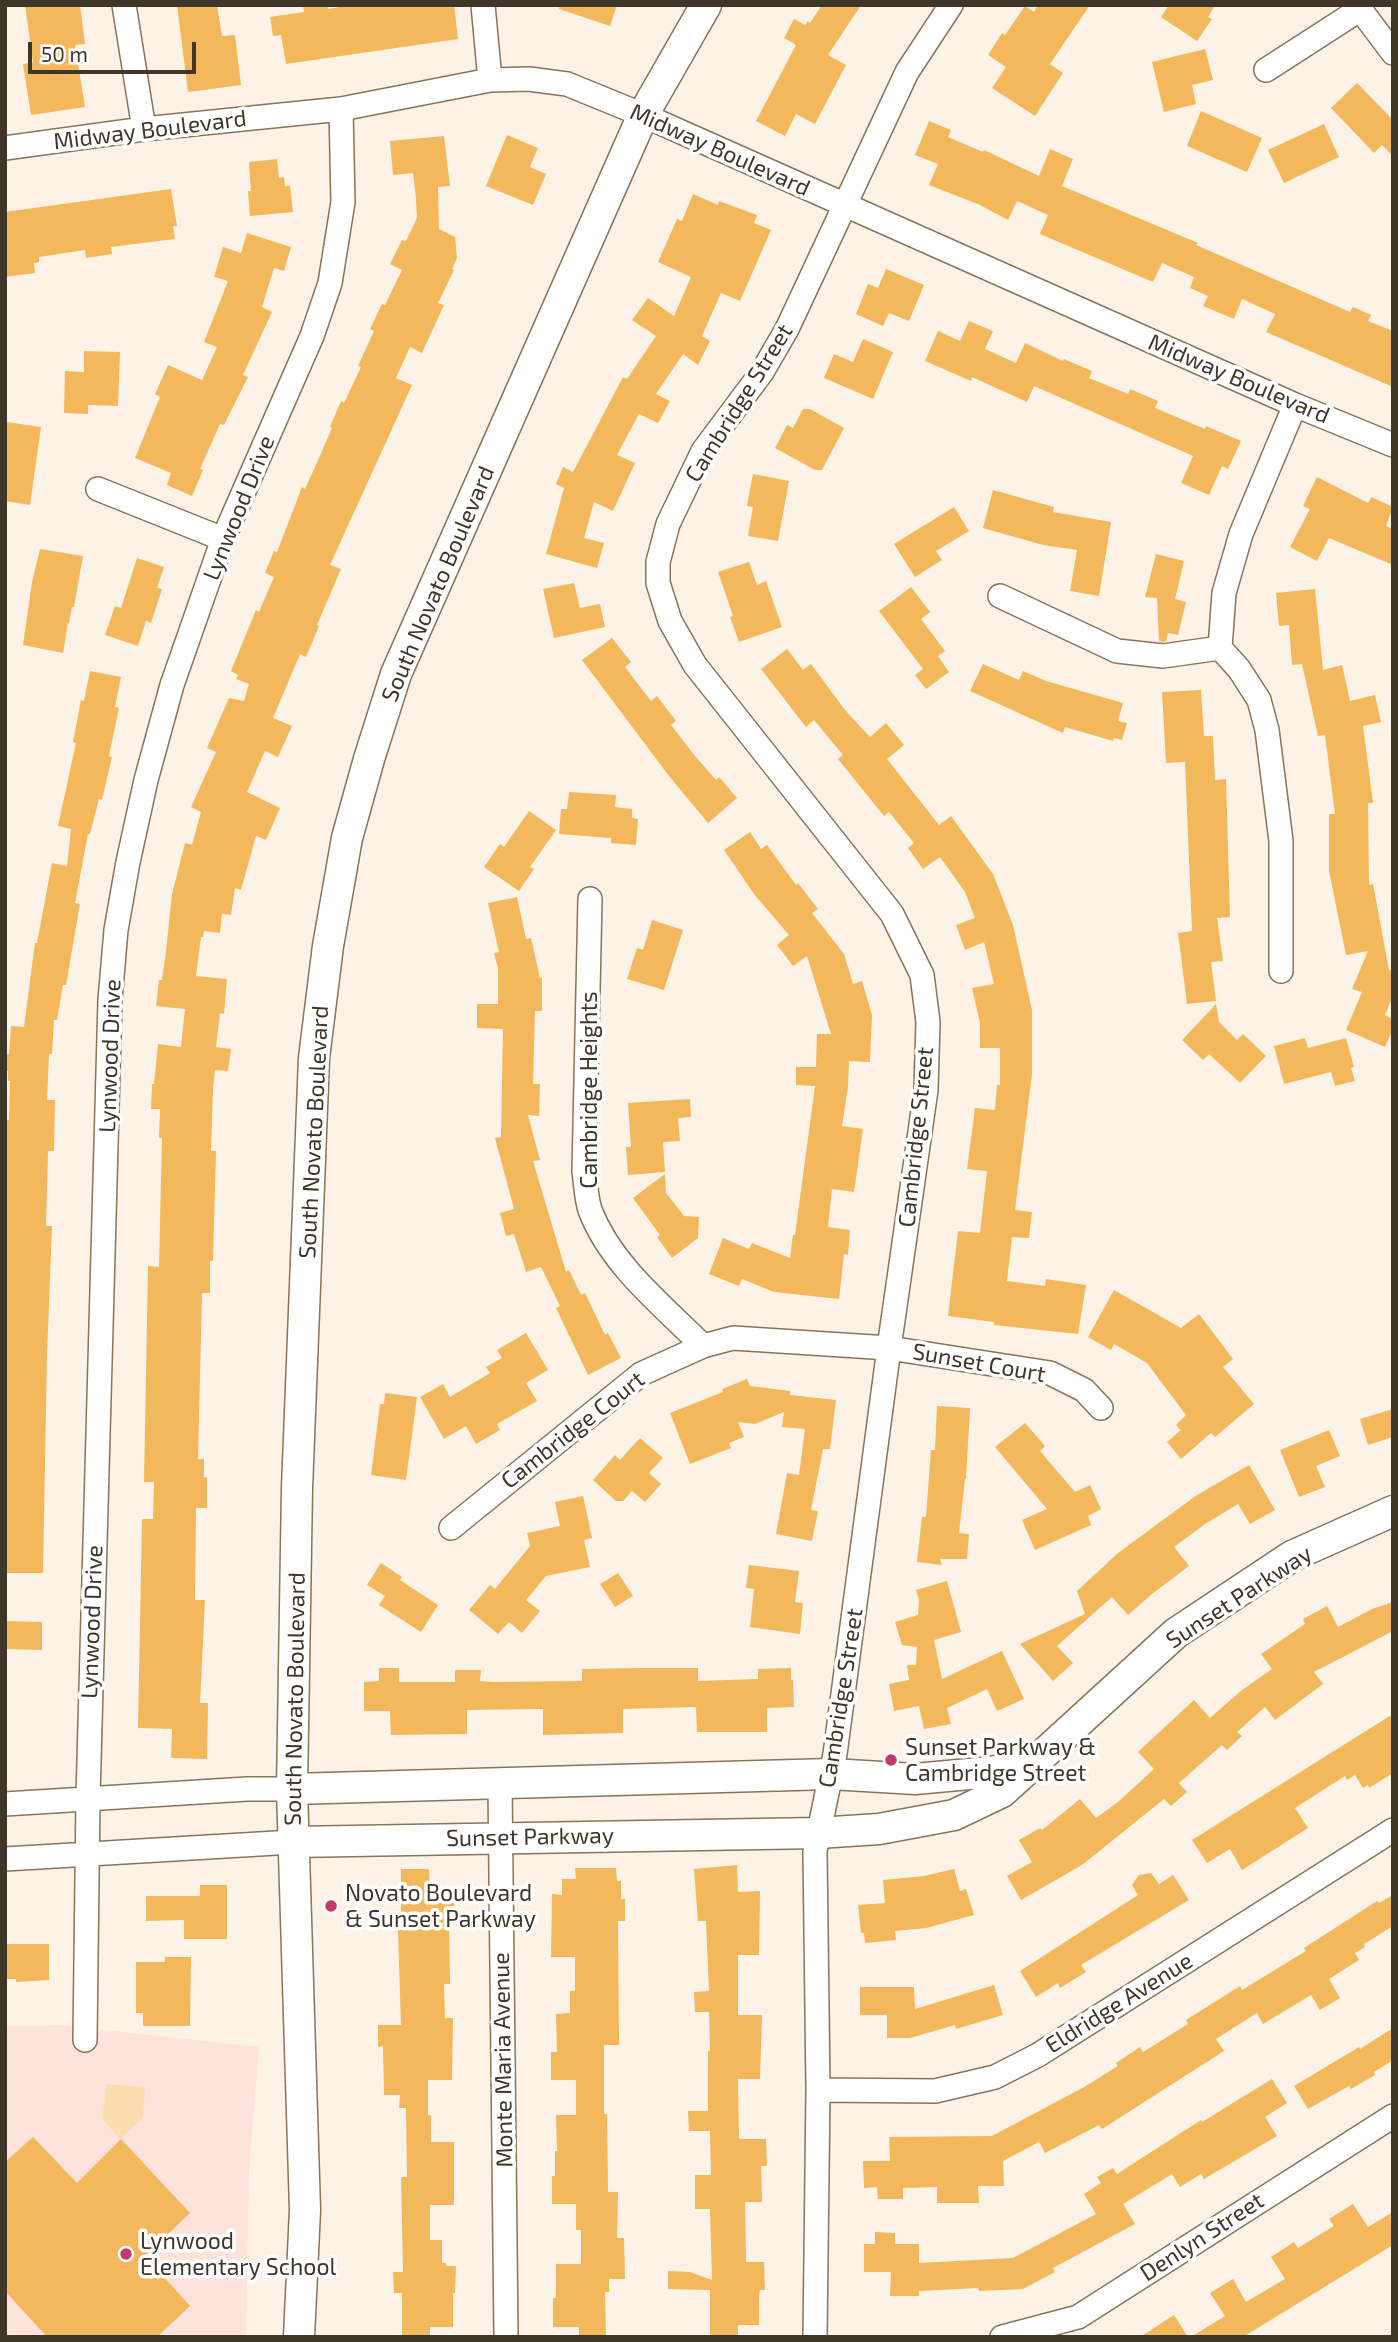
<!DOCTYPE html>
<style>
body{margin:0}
#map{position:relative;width:1398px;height:2342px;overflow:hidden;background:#fcf3e6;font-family:"Exo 2",sans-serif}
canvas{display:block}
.frame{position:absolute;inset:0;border:7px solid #3f362a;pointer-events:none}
.scale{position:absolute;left:28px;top:42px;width:168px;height:32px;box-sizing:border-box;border:4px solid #3f362a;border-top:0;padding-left:9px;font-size:21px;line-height:24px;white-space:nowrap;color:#3f362a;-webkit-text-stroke:5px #fff;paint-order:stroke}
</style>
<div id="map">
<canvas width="1398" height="2342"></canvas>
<div class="frame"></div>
<div class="scale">50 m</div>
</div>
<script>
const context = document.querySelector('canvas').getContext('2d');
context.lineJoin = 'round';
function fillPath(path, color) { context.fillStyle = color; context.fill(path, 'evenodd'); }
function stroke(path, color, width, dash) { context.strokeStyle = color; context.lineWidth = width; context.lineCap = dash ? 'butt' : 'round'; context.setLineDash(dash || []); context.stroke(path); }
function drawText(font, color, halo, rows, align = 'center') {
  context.font = font + ' "Exo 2",sans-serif'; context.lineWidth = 7; context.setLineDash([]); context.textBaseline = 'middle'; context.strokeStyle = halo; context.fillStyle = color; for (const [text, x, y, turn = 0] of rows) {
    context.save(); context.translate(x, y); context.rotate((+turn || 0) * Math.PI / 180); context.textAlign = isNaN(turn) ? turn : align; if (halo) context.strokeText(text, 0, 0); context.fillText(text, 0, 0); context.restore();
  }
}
const education = new Path2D(`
 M60,2025L259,2047L249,2171L246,2337H5V2026Z`);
const green = new Path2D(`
 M107,2084L145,2087L143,2118L120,2139L102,2119Z`);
const building = new Path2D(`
 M25,5H80L85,44L75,45L85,107L31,115L23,64L33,62Z
 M177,5H217L222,36L235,35L241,85L188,92Z
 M303,5H328V9L352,5H454L458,39L286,64L281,35L273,36L270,17L304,12Z
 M560,5H617L610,26L559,9Z
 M822,5H861L828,55L846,65L815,124L796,114L785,136L756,121L796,45L784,38L794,19L805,25L808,21L810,23Z
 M1038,5H1090L1050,64L1063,73L1035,116L992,88L1006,67L988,55L1002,33L1005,35L1025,6L1034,12Z
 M1169,5H1215L1208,17L1212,19L1197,41L1161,17Z
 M1205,49L1213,80L1192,85L1196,104L1164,112L1152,62Z
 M1357,83L1393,120V156L1382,145L1374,153L1331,108Z
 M1201,111L1262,138L1247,172L1187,146Z
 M929,121L951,130L948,137L983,152L984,150L1039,176L1050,149L1073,159L1062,186L1198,243L1196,245L1350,312L1353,307L1371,315L1368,321L1393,331V387L1266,332L1275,314L1242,299L1234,319L1203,306L1208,296L1190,288L1194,277L1162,263L1153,282L1040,234L1048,215L1017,201L1008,220L980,205L929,185L938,164L915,155Z
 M1324,124L1339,157L1284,183L1268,150Z
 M507,135L538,148L530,167L546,174L533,205L486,186Z
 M444,136L450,186L438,187L439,229L455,237L457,258L452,269L454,270L438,303L444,305L422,353L410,347L396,378L412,385L330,565L341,569L317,625L319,626L306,657L300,654L273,718L292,726L278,757L265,751L247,792L280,808L266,840L256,836L241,890L235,888L231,915L222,914L220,933L204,931L203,937H201L196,976L227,979L224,1014L220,1013L216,1047L231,1049L228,1071L215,1070L213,1090L211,1151H216L213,1261H210V1293H202L198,1459H204V1477L207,1478V1508H196L195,1600H205L200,1703H208L207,1759L171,1758L172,1729L138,1728L142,1519H153L154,1482H144L148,1266L159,1267L162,1138H159L160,1109H151L152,1084H154L158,1044L181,1047L185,1009L156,1006L159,980H162L166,951L172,894L185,843L192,845L201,812L191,807L216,752L207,748L229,698L244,701L249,684L236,679L238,675L231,671L256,610L259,612L274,577L265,573L274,551L277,552L302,487L305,489L315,467L332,428L330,427L341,401L344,403L361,367L358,366L374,331L370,329L382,304L385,305L402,270L390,264L402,240L406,241L417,218L416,199L413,173L393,175L390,141Z
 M277,159L279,178L284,177L285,186H290L293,212L250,216L248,191H251L249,162Z
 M171,189L177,226H173L175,239L111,247L112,254L86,258L85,250L39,257V262L34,263L35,273L5,277V212Z
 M693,194L718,205L719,201L757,215L754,223L771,230L740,301L721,293L702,336L710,341L698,365L683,354L656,394L670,401L658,423L639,414L617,455L635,463L613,511L594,502L584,538L604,543L597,568L546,554L564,488L556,484L563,467L573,472L623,377L627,379L656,336L632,320L648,298L674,316L691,277L658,262L677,219L682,221Z
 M247,233L291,247L284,271L274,268L262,307L272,312L243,375L248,377L224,425L220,424L200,469L203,470L192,496L167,485L171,473L135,458L160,397L155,394L168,365L202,380L217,347L204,342L228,281L214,277L223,247L241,253Z
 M886,269L924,285L909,321L889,313L883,326L856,314L868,284L878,288Z
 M969,321L993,331L985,349L1016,363L1025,343L1063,361L1064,359L1092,371L1089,378L1128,394L1130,389L1158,401L1155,408L1205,429L1206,426L1241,441L1228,469L1222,466L1209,495L1181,483L1193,456L1034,386L1027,402L972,377L971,381L925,361L938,331L960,341Z
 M863,339L893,352L873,399L824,378L834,354L853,362Z
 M84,351L120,352L118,406L88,405V414L64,413L65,371L84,372Z
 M803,409H810L844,428L822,470H815L775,448L787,425L793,428Z
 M7,422L41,427L30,505L5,501Z
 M753,474L789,481L778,541L748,536L753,507L747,506Z
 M1317,477L1368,503L1371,497L1393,507L1386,526L1393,529V565L1329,538L1317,561L1290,547L1310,509L1303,506Z
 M993,490L1054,507L1053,512L1111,522L1099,596L1070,591L1077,550L1043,545L983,528Z
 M954,507L969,531L936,551L942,560L915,577L894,544Z
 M40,549L83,556L74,607H72L69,623H68L63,653L23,645L32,582Z
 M1156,554L1184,561L1175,599L1186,602L1178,635L1168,633L1166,641L1163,642L1159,641L1157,598L1145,597Z
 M137,558L164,567L157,588L162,589L151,623L146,621L138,646L105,635L115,606L121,608Z
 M749,562L757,585L766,581L782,627L739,642L730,617L733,616L718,572Z
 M574,583L580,608L600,604L605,627L554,638L543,589Z
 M911,587L930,612L921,619L945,651L938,656L949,672L926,689L915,675L923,669L879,611Z
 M1315,589L1323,670L1342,665L1350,701L1375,695L1381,722L1363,726L1373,803H1368L1369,885L1373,884L1389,970L1393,971V996L1385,1015L1393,1019V1029L1385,1047L1346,1030L1362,992L1352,989L1368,951L1346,955L1329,871V814H1335L1325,735L1318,736L1302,664L1292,665L1289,625L1279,626L1276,593Z
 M612,638L631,662L625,667L651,701L657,696L676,721L671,725L695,756L716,780L719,777L737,798L708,823L669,776L582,660Z
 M787,649L803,670L811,664L845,710L870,737L886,723L904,745L887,759L939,825L951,816L993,874L1013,925L1032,1010V1074L1015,1210L1032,1212L1029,1238L1012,1237L1007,1281L1045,1286L1046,1279L1086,1285L1078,1334L994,1325V1322L948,1316L958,1231L980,1233L987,1171L967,1169L975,1108L995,1110L997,1085H1000V1048H980V1023L972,988L994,984L984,942L965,950L956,925L975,918L965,892L940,857L923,869L908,848L914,843L889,812L884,816L838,759L843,755L814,720L806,727L761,669Z
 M983,664L1019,680L1023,671L1046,681L1123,703L1118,721L1127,723L1122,740L1114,738L1113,741L1065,727L1063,733L970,691Z
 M90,671L121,677L115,707L119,708L109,756L112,757L102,800L99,799L90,834H88L75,903L80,904L66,985H63L57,1020H54L52,1054H49L47,1100H55L54,1151H48L46,1226H52L47,1355L43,1573H5V1120H9L10,1081H8V1071H5V1054H9L11,1026L24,1027L35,943H37L52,863L67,866L71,829L58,826L76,743L73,742L81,700L84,701Z
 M1201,690L1204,736H1213L1215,780L1226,779L1230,917L1217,918L1223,961L1211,962L1216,1001L1187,1004L1178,933L1192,931L1185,762L1166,763L1162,692Z
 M569,792L616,795L615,807L632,809V818L638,819L636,845L611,843V838L559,834L561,809H567Z
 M529,811L556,830L530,867L534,869L519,891L484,867L500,844L504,847Z
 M750,832L761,849L767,845L796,885L798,883L818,909L812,913L844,954L853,984L862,981L872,1015L870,1062L849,1061L848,1087L842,1126L863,1129L854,1192L832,1189L828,1227L850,1230L848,1255L844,1254L839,1299L774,1292L742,1279L739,1286L709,1274L723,1238L749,1249L752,1243L790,1258L793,1235H795L815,1086L796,1085V1067H816L817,1034H831L807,956L793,966L777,945L789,935L754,894L724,850Z
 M517,897L526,939L531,938L540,978H542V1011H535L533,1084H540L539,1116L528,1115L540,1160L533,1161L566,1272L569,1270L581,1295L585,1293L605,1335L608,1333L621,1358L588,1375L556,1308L560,1306L541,1267L526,1272L514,1234L506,1236L500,1213L514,1209L495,1138L501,1137L503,1029L477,1028V1004H498V968L494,953L499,952L488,903Z
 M652,920L683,930L664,990L627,979L637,948L643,950Z
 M1216,1004L1219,1022L1237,1040L1243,1034L1266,1056L1240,1083L1209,1054L1203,1060L1182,1040Z
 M1305,1038L1308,1048L1346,1038L1354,1067L1351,1068L1355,1081L1335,1086L1331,1072L1284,1084L1274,1046Z
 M690,1099L691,1117L678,1118L680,1141L663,1142L665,1172L628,1175L626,1147H631L628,1103Z
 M665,1174L666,1193L684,1216L699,1217L698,1238L672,1258L657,1237L660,1235L633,1198Z
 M1114,1290L1181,1328L1199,1314L1233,1359L1223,1367L1254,1404L1215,1437L1211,1433L1181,1459L1167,1442L1181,1430L1176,1425L1186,1415L1147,1363L1114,1344L1111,1350L1088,1337Z
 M526,1333L548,1370L526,1383L537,1401L497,1424L500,1430L476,1444L466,1426L444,1439L420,1397L443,1384L450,1397L490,1373L486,1367L502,1358L497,1350Z
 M747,1379L750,1386L790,1391V1395L836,1400L830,1449H823L811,1510L818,1511L812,1541L776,1534L787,1473L799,1475L805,1429L782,1427L784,1412L755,1424L738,1422L744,1437L729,1443L731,1448L690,1464L670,1413L723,1392L722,1389Z
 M385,1393L417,1397L406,1480L371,1475L380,1404H384Z
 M937,1406L970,1408L966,1479H965L959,1533L969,1534L967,1559H940L942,1565L917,1562L922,1517H926L931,1450H935Z
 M1393,1409V1437L1368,1445L1360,1419Z
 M1025,1423L1045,1446L1040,1451L1075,1492L1090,1485L1101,1509L1088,1516L1091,1525L1035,1550L1022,1520L1047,1509L995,1447Z
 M1329,1430L1340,1456L1316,1466L1325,1487L1299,1497L1280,1450Z
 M640,1438L663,1458L649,1473L661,1484L645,1502L632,1491L623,1501H616L593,1480L615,1455L620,1460Z
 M1249,1465L1275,1510L1250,1524L1238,1504L1205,1524L1174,1547L1189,1566L1152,1594L1128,1615L1112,1597L1057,1646L1073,1663L1053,1681L1020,1644L1085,1614L1077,1591L1118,1553L1197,1495Z
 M583,1496L592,1538L584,1540L590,1567L546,1576L526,1600L540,1611L522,1633L509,1622L498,1634L469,1610L490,1585L495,1589L530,1546L527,1533L560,1526L555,1502Z
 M381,1563L402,1577L400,1580L438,1605L421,1632L379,1605L385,1596L367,1585Z
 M749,1565L799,1571L795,1602L803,1603L800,1634L750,1627L754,1589L746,1588Z
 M618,1573L633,1596L615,1607L600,1584Z
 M947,1581L961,1632L934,1640L942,1679L1002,1651L1024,1699L997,1711L987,1689L947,1708L951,1724L924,1729L919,1706L894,1711L889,1684L909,1680L907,1665H916L917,1647L902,1645L895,1622L918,1615L919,1600L916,1590Z
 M1393,1602V1631L1314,1672L1323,1684L1275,1720L1265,1707L1237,1732L1242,1736L1227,1750L1222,1745L1179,1783L1187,1792L1171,1806L1164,1799L1082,1865L1021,1900L1007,1876L1032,1862L1019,1840L1040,1828L1042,1830L1080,1799L1096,1818L1118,1802L1154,1769L1138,1752L1194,1700L1210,1718L1242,1690L1272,1669L1261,1654L1305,1624L1303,1619L1327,1606L1338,1627L1372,1609Z
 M5,1621L42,1622V1650L5,1649Z
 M379,1668H399V1682H455V1670H481L480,1681L493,1682L582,1681V1669L639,1668H698V1681L758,1679V1669L791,1668V1680H793L794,1707L767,1708V1732H697L696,1707L623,1709V1733L543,1735V1709L467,1710V1734L391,1735L390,1711H364V1682L379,1681Z
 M1393,1714V1773L1369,1788L1368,1785L1363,1788L1355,1775L1347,1780L1345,1776L1295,1808L1308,1828L1242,1870L1230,1849L1207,1863L1192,1840Z
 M737,1865L738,1892L760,1891L759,1955H738V2015H762L760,2079H738L739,2139H766L767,2166H761L762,2202H745L746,2262H764L765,2290H760L759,2295V2325H738V2337H710V2290L668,2289V2271L690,2272L712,2280L710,2209H695V2175H711L710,2131H689L688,2111H708V2051H710L709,2012H695L694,1992L709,1991L706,1921H698L694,1869Z
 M575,1868H616L617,1881H621V1899H625V1921H618L619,2045H604V2114H607L608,2192H618L617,2238H624L625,2279H609V2292H605L606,2337H579V2327H553V2298H556V2264H581V2230H576V2204H552V2176H555V2151H557L556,2115H576V2080H551V2052H557L556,2014L570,2013V1991H575V1957H551L552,1894L562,1895V1879H576Z
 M401,1869H429L430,1896H454V1922H449L450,1984H444L445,2018H453L452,2080H428V2115H431V2142H454V2205H430V2240H442V2263H446V2266H456L455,2293H453V2327H430V2337H402V2293H394L393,2272H403L401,2177H407L406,2108H399L400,2095H384L383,2046L378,2047V2025H401L398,1930H401Z
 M954,1869L960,1891L966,1889L974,1915L926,1928L895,1931L896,1940L865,1943L864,1933H861L858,1905L885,1903L883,1880L924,1876Z
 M1151,1873L1159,1884L1173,1875L1189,1900L1081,1965L1086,1972L1060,1988L1058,1983L1036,1997L1020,1971L1138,1895L1132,1885L1139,1875Z
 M200,1885H227V1939H184V1920L146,1921V1896H200Z
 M1393,1895V1926L1364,1944L1365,1947L1355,1953L1359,1960L1329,1979L1340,1998L1320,2010L1311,1995L1263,2024L1257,2013L1216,2039L1224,2051L1102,2129L1099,2125L1045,2153L1039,2142L1003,2161L1004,2186H978L979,2203H937V2187L903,2188V2199H878L877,2187L864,2188L863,2161H890L889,2137L992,2136L1086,2086L1118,2066L1116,2063L1140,2047L1143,2052L1188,2024L1186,2020L1240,1986L1242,1990L1306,1951L1304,1948L1377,1901L1379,1903Z
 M5,1944H49V1980L16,1982V1979H5Z
 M165,1957H191L190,2026H143V2013H136V1962H165Z
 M994,1985L1003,2015L956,2029L955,2025L910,2038H887V2015H860V1987H914L915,2009Z
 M1393,2028V2060L1374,2072L1375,2075L1351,2089L1349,2086L1308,2109L1294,2086L1359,2047L1360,2049Z
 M1272,2079L1287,2103L1265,2117L1277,2136L1204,2179L1201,2174L1180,2187L1172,2174L1123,2204L1135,2224L1053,2268L1055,2272L1023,2289L979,2291L978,2288L919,2291V2296H890L891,2272H864V2244H875V2232L895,2233V2244H919V2263L1013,2258L1096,2214L1084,2194L1101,2183L1097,2177L1113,2168L1117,2174L1201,2120L1202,2122Z
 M33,2137L77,2183L121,2139L190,2213L145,2256L190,2306L157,2337H47L5,2291V2162Z
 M1353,2204L1368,2227L1393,2212V2245L1243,2337H1191L1225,2316L1210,2293L1233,2279L1246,2302L1285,2279L1271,2257L1294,2242L1298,2248L1334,2226L1329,2219Z
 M1174,2315L1188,2337H1140Z`);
const minor = new Path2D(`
 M124,5L144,129
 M483,5L490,80
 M1357,5L1393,53
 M1266,70L1359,10
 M5,148L144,129L341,109L490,80L529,79L567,84L643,115L1295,405L1393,445
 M98,489L223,539
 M1000,596L1117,651L1163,656L1220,648
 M590,899L584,1172C586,1184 586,1198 590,1210C611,1265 662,1305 703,1346
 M1281,971V841L1267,730L1259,700L1239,669L1220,648L1224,593L1241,534L1295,405
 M451,1528L641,1374L703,1346L733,1338L889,1348L1050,1373L1084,1390L1101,1408
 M500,1784L506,2337
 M5,1804L247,1789H292
 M5,1859L293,1842
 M85,2040L88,1797L110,1000L116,930L128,862L146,780L172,685L223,539L312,336L330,283L343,202L341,109
 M818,2090L935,2091L995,2077L1038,2055L1393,1830
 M815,2337L818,2090L815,1851L835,1754L889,1348L926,1090L928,1022L922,975L892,914L695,665L670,621L658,583V562L668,524L703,451L762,372L787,329L907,72L951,5
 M1002,2337L1078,2317L1393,2116`);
const major = new Path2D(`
 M292,1789L831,1774L915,1779L991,1772L1033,1762
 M293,1842L818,1833L879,1829L954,1815L1002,1792L1176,1633L1292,1556L1393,1511
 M299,2337L305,2210L292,1789L297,1488L314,1058L328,946L347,838L369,759L396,674L643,115L706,5`);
const markers = [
 [891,1760,7,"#c5386a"],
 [331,1906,7,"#c5386a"],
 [126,2254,7,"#c5386a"]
];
const streetNames = [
 ["Midway Boulevard",150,130,-7],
 ["Midway Boulevard",720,150,24],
 ["Midway Boulevard",1239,379,23],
 ["Cambridge Street",739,403,-58],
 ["Lynwood Drive",239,508,-68],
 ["South Novato Boulevard",438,584,-67],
 ["Lynwood Drive",110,1056,-88],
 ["Cambridge Heights",589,1090,-90],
 ["South Novato Boulevard",314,1132,-87],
 ["Cambridge Street",916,1137,-84],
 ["Sunset Court",979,1363,10],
 ["Cambridge Court",573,1430,-38],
 ["Sunset Parkway",1239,1597,-33],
 ["Lynwood Drive",92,1622,-88],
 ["Cambridge Street",841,1698,-81],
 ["South Novato Boulevard",295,1699,-89],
 ["Sunset Parkway",530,1837,-1],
 ["Eldridge Avenue",1119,2003,-32],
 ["Monte Maria Avenue",503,2060,-91],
 ["Denlyn Street",1202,2237,-33]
];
const poiNames = [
 ["Sunset Parkway &",905,1747],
 ["Cambridge Street",905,1773],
 ["Novato Boulevard",345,1893],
 ["& Sunset Parkway",345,1919],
 ["Lynwood",140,2241],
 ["Elementary School",140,2267]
];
fillPath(education, '#fee3dd');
fillPath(green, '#fbdcb0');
fillPath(building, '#f3b85b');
stroke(minor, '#887457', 26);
stroke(major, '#887457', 33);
stroke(minor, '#fff', 23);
stroke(major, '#fff', 30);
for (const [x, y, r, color] of markers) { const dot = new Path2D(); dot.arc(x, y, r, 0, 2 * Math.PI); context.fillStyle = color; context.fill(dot); stroke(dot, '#fff', 2.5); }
drawText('23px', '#3f362a', '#fff', streetNames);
drawText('23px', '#3f362a', '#fff', poiNames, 'left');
</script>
